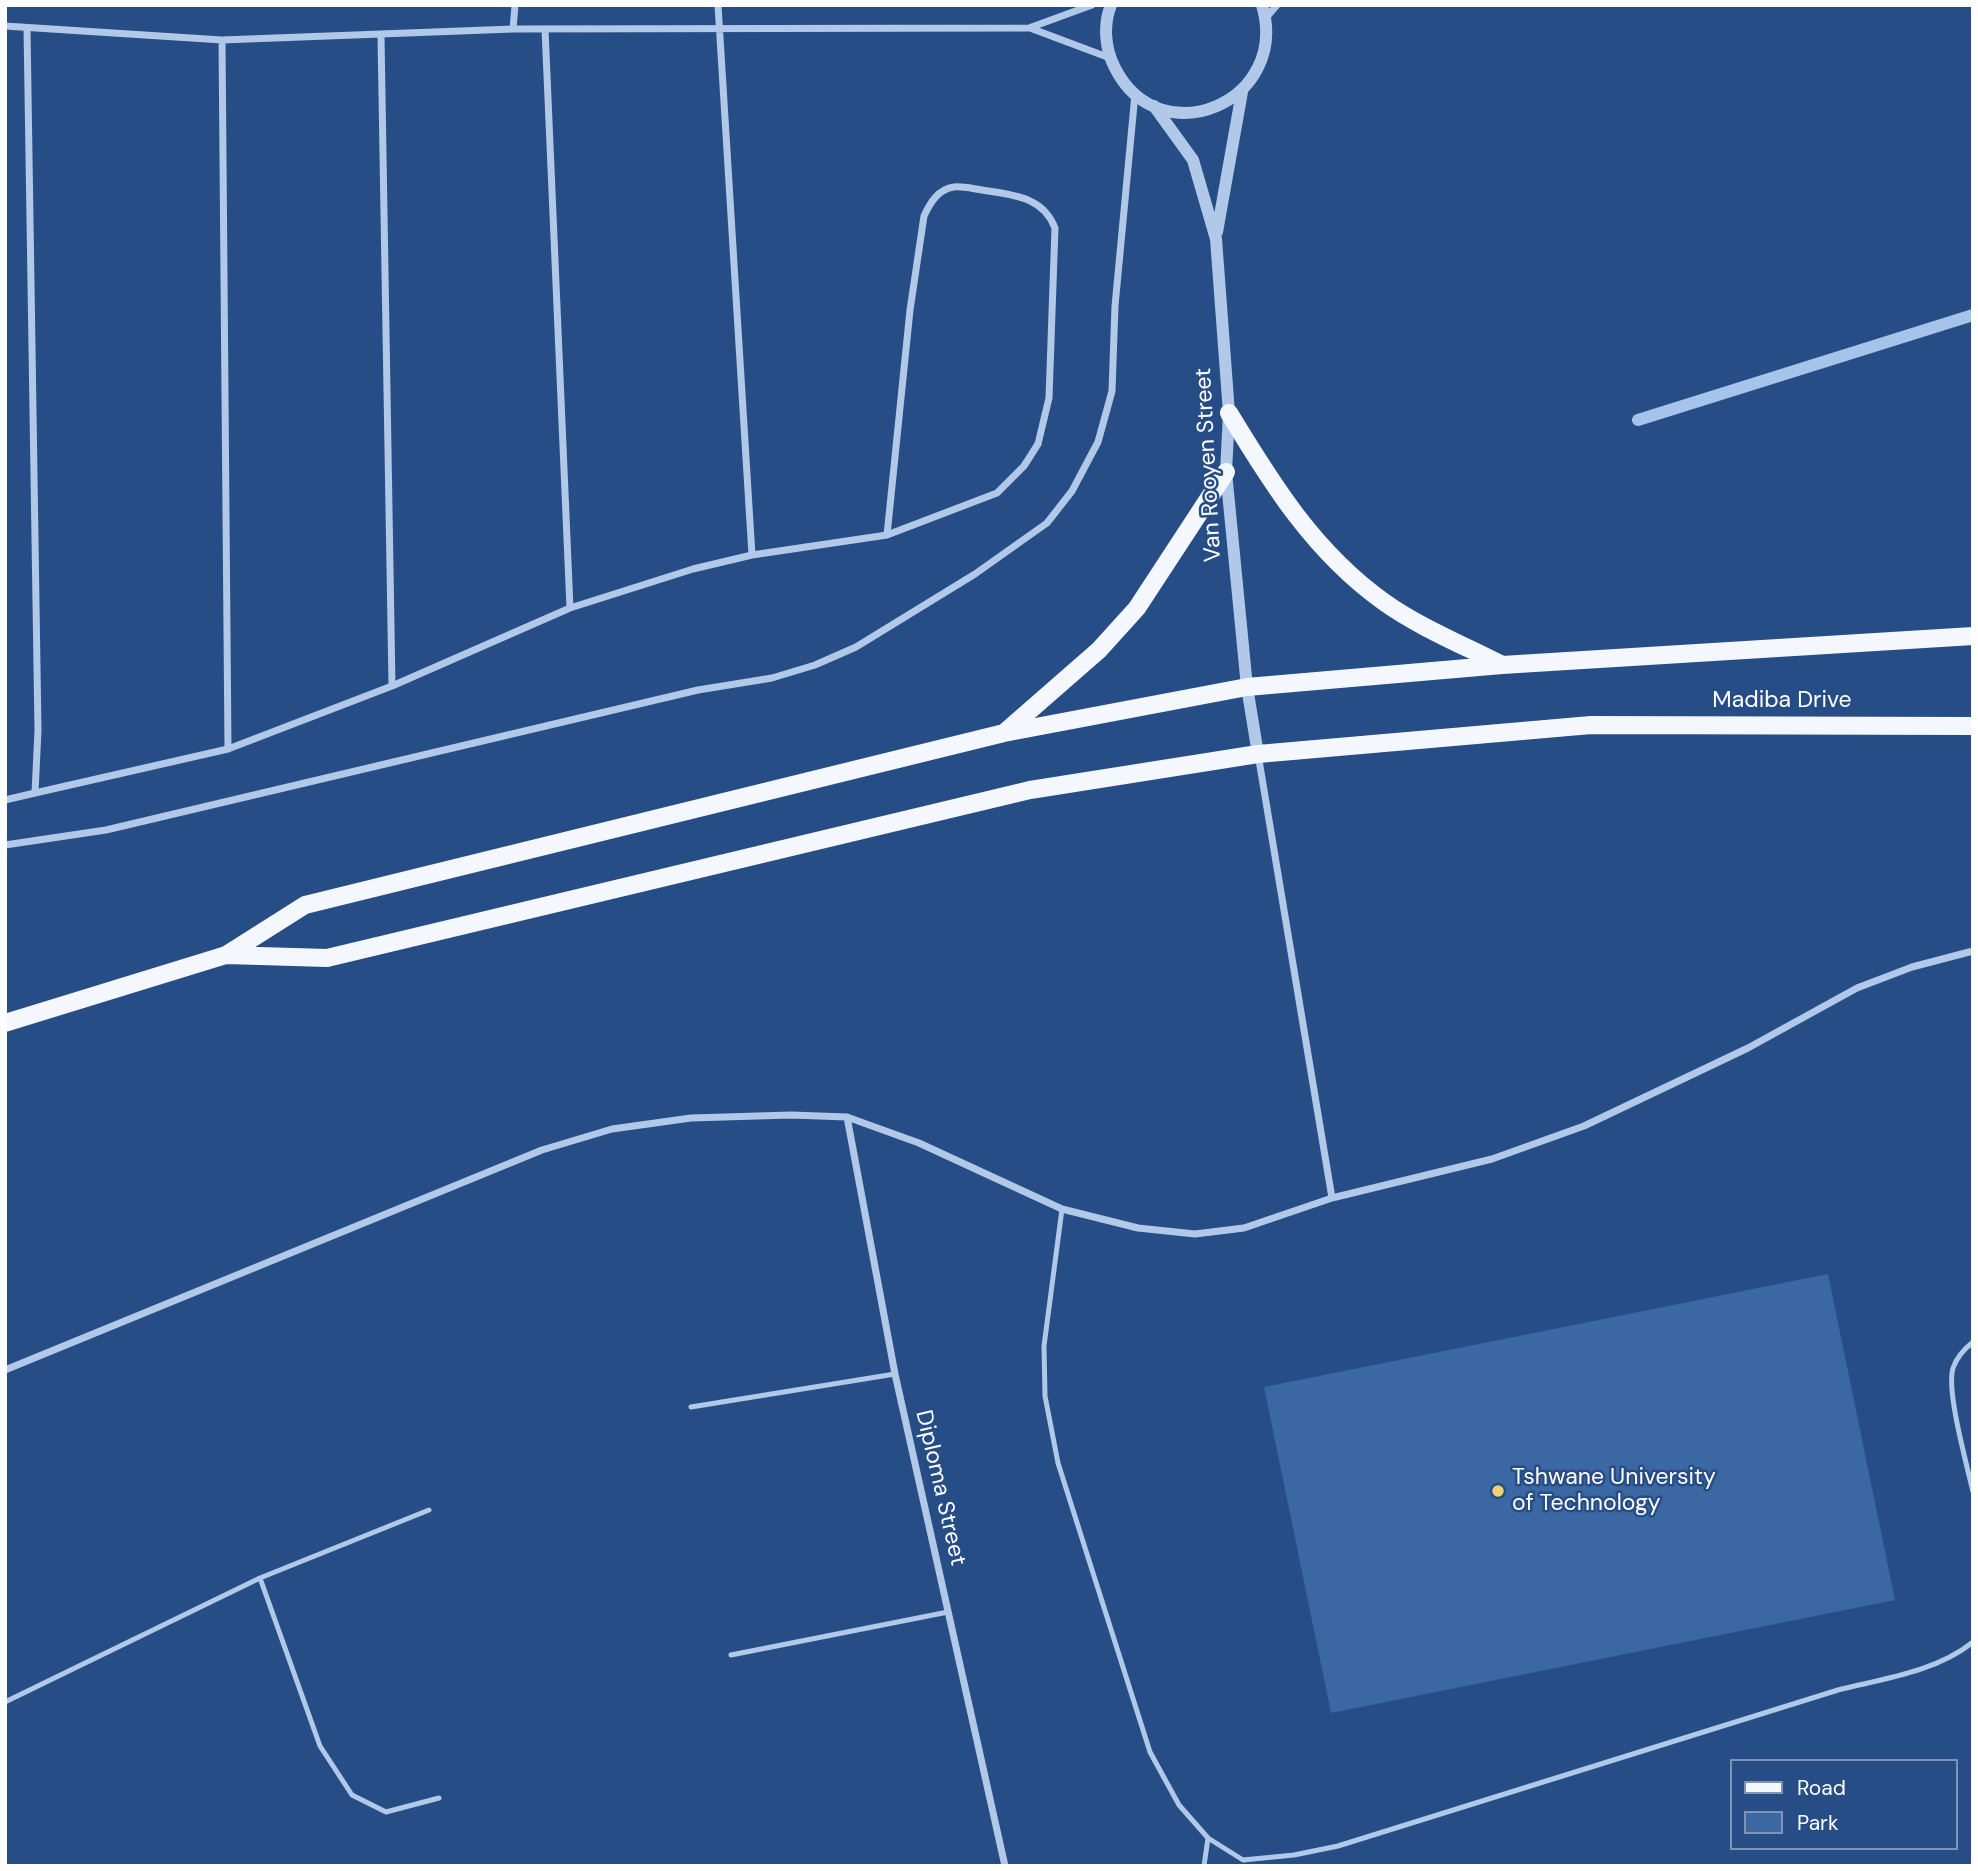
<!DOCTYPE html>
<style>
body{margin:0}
#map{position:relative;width:1978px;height:1871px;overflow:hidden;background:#264d86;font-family:"DM Sans",sans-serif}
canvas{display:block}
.frame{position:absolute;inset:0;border:7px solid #fff;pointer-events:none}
.legend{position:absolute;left:1730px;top:1759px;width:228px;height:91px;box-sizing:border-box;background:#264d86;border:2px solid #7d94b6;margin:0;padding:9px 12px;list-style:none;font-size:21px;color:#fff}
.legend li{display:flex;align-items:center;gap:14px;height:35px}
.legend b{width:35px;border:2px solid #7d94b6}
</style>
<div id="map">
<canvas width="1978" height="1871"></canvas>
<div class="frame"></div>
<ul class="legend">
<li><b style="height:9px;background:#f4f7fe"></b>Road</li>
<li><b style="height:19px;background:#3b67a3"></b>Park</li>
</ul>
</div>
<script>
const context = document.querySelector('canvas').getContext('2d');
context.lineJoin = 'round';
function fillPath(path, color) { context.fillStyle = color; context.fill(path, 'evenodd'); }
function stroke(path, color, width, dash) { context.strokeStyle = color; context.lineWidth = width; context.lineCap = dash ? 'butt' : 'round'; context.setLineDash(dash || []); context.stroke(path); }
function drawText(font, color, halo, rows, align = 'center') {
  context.font = font + ' "DM Sans",sans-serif'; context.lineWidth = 5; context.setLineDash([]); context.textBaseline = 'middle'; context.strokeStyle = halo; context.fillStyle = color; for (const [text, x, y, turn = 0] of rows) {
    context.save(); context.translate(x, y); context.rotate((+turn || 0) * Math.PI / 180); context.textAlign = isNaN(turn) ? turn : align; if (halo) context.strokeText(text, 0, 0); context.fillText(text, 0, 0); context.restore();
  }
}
const green = new Path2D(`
 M1828,1274L1895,1600L1331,1713L1264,1387Z`);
const stream = new Path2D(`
 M1638,420L1973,315`);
const service = new Path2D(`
 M1062,1209L1044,1346L1045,1396L1058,1463L1150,1752L1179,1805L1208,1838L1243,1860L1294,1855L1338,1846L1838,1690C1882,1679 1936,1672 1973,1642
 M1973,1342C1964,1349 1957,1357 1953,1368C1946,1391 1967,1465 1973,1492
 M691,1407L895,1374
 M260,1578L320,1746L352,1795L386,1812L439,1798
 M731,1655L948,1612
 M5,1702L260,1578L429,1510
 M1204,1866L1208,1838`);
const minor = new Path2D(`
 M718,5L752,555
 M1266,18L1277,5
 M5,26L222,40L513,29L1029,28L1092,5
 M1030,28L1110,58
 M513,29L515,5
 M545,29L570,608
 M381,36L392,686
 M222,40L228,749L392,686L570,608L693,569L752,555L887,535L997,493L1024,466L1038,444L1049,398L1055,228C1043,196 1012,195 982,190C974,189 963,186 954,187C938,189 930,203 924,216L910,310L887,535
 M1258,754L1332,1198
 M35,793L228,749
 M5,800L35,793L38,730L27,28
 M5,845L106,830L698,690L772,678L815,665L856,647L975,574L1047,523L1072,491L1098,442L1112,391L1115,306L1135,94
 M847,1117L895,1374L1005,1866
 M5,1370L542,1150L612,1129L691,1118L791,1115L847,1117L919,1143L1062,1209L1138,1228L1195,1234L1244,1228L1332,1198L1492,1159L1584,1126L1748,1048L1857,988L1912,967L1973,951`);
const tertiary = new Path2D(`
 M1111,5C1103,25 1105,49 1115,68C1160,157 1291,102 1262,5
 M1154,106L1193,160L1216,239L1229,413L1226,472L1247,687L1258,754
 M1217,232L1242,92`);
const primary = new Path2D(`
 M1229,413C1272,484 1314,552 1384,602C1419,627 1463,645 1502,665
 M1004,733L1099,650L1137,608L1226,472
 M226,955L327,958L1030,790L1258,754L1591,725L1973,726
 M5,1023L226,955L305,905L1004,733L1247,687L1502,665L1973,636`);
const markers = [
 [1498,1491,7,"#f1d176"]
];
const streetNames = [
 ["Van Rooyen Street",1209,465,-93],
 ["Madiba Drive",1782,701],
 ["Diploma Street",940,1488,77]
];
const poiNames = [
 ["Tshwane University",1512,1478],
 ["of Technology",1512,1504]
];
fillPath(green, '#3b67a3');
stroke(stream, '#a6c3e9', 12);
stroke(service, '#b1c8e8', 5);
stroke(minor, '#b1c8e8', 7);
stroke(tertiary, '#b1c8e8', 12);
stroke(primary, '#f4f7fe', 18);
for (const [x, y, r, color] of markers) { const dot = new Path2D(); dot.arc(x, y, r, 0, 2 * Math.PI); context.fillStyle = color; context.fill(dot); stroke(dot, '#264d86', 2.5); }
drawText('23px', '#fff', '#264d86', streetNames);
drawText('23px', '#fff', '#264d86', poiNames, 'left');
</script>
